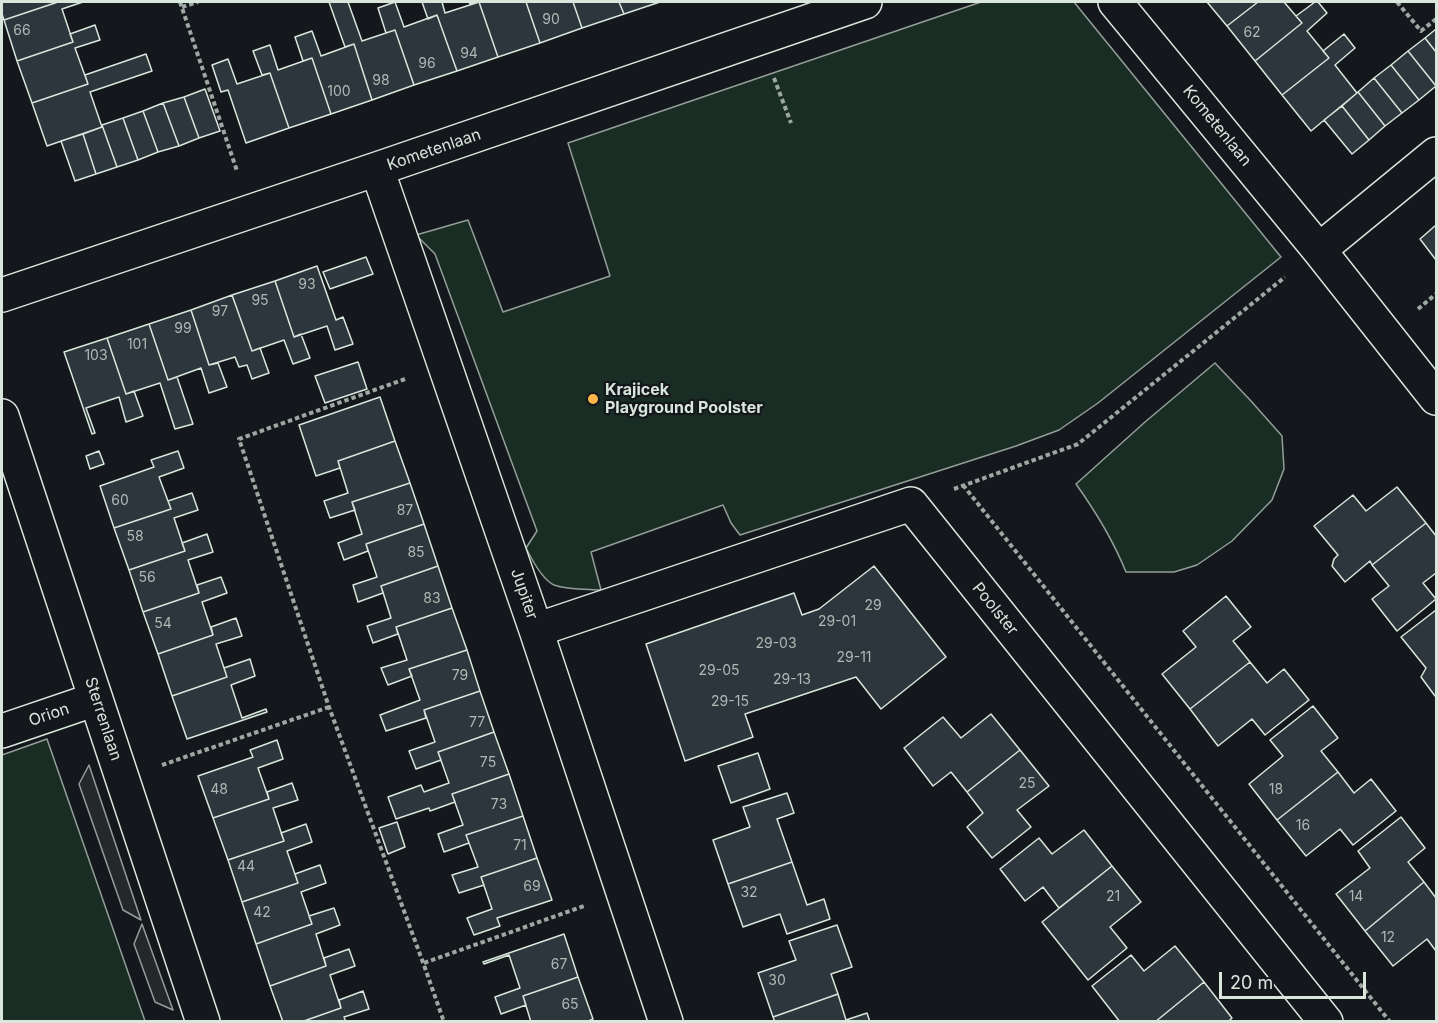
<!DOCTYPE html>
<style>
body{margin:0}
#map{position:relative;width:1438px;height:1023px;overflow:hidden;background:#14181c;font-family:Inter,sans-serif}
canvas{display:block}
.frame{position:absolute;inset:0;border:3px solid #d8e6dc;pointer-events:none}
.scale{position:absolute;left:1219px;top:972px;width:147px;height:27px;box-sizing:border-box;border:3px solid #d8e6dc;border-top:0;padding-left:8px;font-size:18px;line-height:21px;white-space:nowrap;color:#d8e6dc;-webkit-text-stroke:4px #14181c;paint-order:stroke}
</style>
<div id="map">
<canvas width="1438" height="1023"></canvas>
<div class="frame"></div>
<div class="scale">20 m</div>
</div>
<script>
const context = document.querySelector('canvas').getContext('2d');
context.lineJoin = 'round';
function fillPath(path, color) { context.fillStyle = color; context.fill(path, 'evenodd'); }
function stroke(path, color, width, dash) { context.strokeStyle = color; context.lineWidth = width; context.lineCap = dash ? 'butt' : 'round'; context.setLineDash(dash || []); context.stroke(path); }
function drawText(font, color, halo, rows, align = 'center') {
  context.font = font + ' Inter,sans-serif'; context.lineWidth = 4.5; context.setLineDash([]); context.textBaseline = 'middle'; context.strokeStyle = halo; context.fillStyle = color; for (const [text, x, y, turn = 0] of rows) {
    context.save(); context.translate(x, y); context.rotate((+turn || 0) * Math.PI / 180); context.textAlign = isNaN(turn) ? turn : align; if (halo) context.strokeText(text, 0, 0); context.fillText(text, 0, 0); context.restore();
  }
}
const green = new Path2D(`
 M981,2H1074L1281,257L1098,403L1059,430L1016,446L740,535L731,523L723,505L591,552L601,590C586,589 568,590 554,585C543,580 531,558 526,548L537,531L435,254L416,235L468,220L503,312L610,276L568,143Z
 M1215,363L1251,401L1282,436L1284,469L1272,500L1232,541L1197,565L1174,572H1126C1113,540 1096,512 1076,484L1145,422Z
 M47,739L145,1021H2V755Z`);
const parking = new Path2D(`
 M89,765L141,920L123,910L79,784Z
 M142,924L173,1010L155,1002L134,944Z`);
const building = new Path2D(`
 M2,2H58L4,20L2,14Z
 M58,2H83L62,9L73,42L17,61L4,20Z
 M329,2H348L362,41L395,30L414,85L372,100L354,44L345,47Z
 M395,2L404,27L437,15L457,71L414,85L395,30L386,33L378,8Z
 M422,2H442L445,13L479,2L498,57L457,71L437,15L428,19Z
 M469,2H526L540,43L498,57L479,2L470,4Z
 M526,2H573L582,28L540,43Z
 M573,2H619L624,14L582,28Z
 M619,2H660L624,14Z
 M1207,2H1258L1227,26Z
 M1258,2H1284L1302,23L1255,61L1227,26Z
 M1315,2H1318L1327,13L1307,31L1329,58L1282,95L1255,61L1302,23L1296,16Z
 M95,25L100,40L75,48L88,84L32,103L17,61L73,42L70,34Z
 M1436,29V52L1425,38Z
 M312,31L321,56L354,44L372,100L331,114L312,58L303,61L295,37Z
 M1344,34L1355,48L1335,65L1357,93L1311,131L1282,95L1329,58L1323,51Z
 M1425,38L1436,52V86L1408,51Z
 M270,45L278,70L312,58L331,114L289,128L270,73L262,75L253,51Z
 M1408,51L1436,86L1419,100L1391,65Z
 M146,54L152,71L90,92L102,127L47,146L32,103L88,84L85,75Z
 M228,59L237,84L270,73L289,128L246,143L228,90L221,92L212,65Z
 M1391,65L1419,100L1402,113L1374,78Z
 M1374,78L1402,113L1385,126L1358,92Z
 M205,89L220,131L199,138L184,97Z
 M1358,92L1385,126L1369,140L1342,106Z
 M184,97L199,138L179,146L163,103Z
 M163,103L179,146L158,152L143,111Z
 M1342,106L1369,140L1352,154L1324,120Z
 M143,111L158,152L138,160L123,118Z
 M123,118L138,160L117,167L102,125Z
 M102,125L117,167L96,174L83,134L102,127Z
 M83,134L96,174L75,181L61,141Z
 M1436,225V260L1420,239Z
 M366,257L373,274L330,289L323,272Z
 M317,266L336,320L343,317L353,344L335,350L327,326L294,337L275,281Z
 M275,281L294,337L301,334L310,358L293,364L284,340L252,351L232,295Z
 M232,295L252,351L260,348L269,373L252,379L247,365L239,367L235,357L209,365L191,310Z
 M191,310L209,365L218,363L227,387L209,393L201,368L168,380L149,324Z
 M149,324L168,380L177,377L193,424L175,429L160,383L126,394L107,338Z
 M107,338L126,394L134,391L143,416L126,422L119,397L86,408L95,433L92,434L64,352Z
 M358,362L367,389L325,403L315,376Z
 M380,397L395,441L338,461L340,468L316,476L299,425Z
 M395,441L410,483L352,502L355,510L330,518L324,501L348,493L338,461Z
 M99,451L104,464L90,469L86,456Z
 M178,451L184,468L159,477L171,509L114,528L100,486L154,467L151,460Z
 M410,483L424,524L366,544L368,551L344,560L338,543L362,534L352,502Z
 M1397,487L1426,523L1372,565L1370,561L1345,582L1332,566L1334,559L1338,555L1314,526L1353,495L1366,511Z
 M192,493L198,510L174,518L185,551L129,570L114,528L171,509L168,501Z
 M1426,523L1436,536V573L1423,583L1436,599L1397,631L1372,599L1389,586L1372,565Z
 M424,524L438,566L381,586L383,593L358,602L353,585L377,577L366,544Z
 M207,534L213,552L188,560L199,593L143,612L129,570L185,551L182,543Z
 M438,566L452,608L396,627L398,634L373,643L367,626L391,618L381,586Z
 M874,566L946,657L881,709L856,677L745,714L753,737L685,761L646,644L794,593L802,615L819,609Z
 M221,577L227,593L202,602L213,635L158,654L143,612L199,593L197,585Z
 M1226,596L1251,627L1233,641L1250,662L1190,709L1162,674L1196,647L1183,631Z
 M452,608L467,650L409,669L412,676L388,685L381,668L407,660L396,627Z
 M1436,610V695L1435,696L1421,677L1426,668L1401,637Z
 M236,618L242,636L216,644L227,677L172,696L158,654L213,635L211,627Z
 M467,650L480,691L424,710L426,718L386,731L380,715L420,700L409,669Z
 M250,659L255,676L231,685L242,718L266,709L267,712L187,739L172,696L227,677L224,668Z
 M1250,662L1267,683L1284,669L1309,700L1265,735L1252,719L1218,746L1190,709Z
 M480,691L494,732L438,752L441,760L416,769L409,751L435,742L424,710Z
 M1313,706L1338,738L1321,751L1338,772L1277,820L1249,784L1283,756L1270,740Z
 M991,714L1020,750L967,792L951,772L933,786L904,748L943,717L961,738Z
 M494,732L509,774L452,794L455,802L430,811L429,808L396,819L388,797L421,785L424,792L449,783L438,752Z
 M277,740L283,759L258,768L269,799L213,818L198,776L253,757L250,750Z
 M1020,750L1049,786L1017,810L1031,827L992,858L967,827L983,813L967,792Z
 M758,753L770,789L731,803L718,766Z
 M1338,772L1354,793L1371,779L1396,811L1353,845L1340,829L1306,856L1277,820Z
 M509,774L523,816L466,835L469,843L444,852L438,834L463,825L452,794Z
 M292,783L298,800L273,808L284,841L228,860L213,818L269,799L267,792Z
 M787,793L794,813L777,819L792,862L728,884L713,840L750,827L743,807Z
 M523,816L537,858L481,877L484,885L459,893L452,875L478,867L466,835Z
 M1401,817L1425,848L1408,862L1424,882L1365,931L1336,894L1370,868L1358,851Z
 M397,822L405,847L388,854L379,828Z
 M306,824L312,842L287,851L298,883L242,902L228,860L284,841L281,833Z
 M1084,830L1112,866L1059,908L1043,887L1025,901L1000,869L1039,838L1052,854Z
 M537,858L552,900L497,918L500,926L474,935L467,918L492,909L481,877Z
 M792,862L807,905L824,899L830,919L787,934L780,914L743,927L728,884Z
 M320,865L326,883L301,892L312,924L256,944L242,902L298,883L295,874Z
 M1112,866L1141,902L1110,927L1127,948L1088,980L1042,922Z
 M1424,882L1436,898V951L1427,939L1393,966L1365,931Z
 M334,908L340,925L316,934L326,966L270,986L256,944L312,924L309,916Z
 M837,925L852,967L831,974L838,994L773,1017L758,973L796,960L789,941Z
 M564,934L578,977L523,996L526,1005L501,1014L495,997L520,988L509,955L484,964L483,962Z
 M1175,946L1204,982L1155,1022H1120L1092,986L1131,955L1144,971Z
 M349,949L355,966L330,975L341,1008L301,1022H283L270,986L326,966L324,958Z
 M578,977L593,1019L586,1022H531L523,996Z
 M1204,982L1232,1018L1228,1022H1155Z
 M363,991L369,1009L344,1017L346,1022H301L341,1008L339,1000Z
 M838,994L846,1020L867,1013L870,1022H775L773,1017Z`);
const path = new Path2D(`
 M180,2L237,171
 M1397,2L1421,31L1436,19
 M182,7L198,2
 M774,78L791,123
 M1418,309L1436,294
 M405,379L239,439L329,707L425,968L444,1022
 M963,485L1390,1022
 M954,489L1078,444L1285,277
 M162,765L329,707
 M424,963L584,906`);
const minor = new Path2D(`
 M1115,2L1319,250L1436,398
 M377,169L536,630L666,1022
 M1319,250L1436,154
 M2,295L377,169L865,2
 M2,416L203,1022
 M536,630L911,504L1326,1022
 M2,731L96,699`);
const markers = [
 [593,399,6,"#ffb74d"]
];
const numberNames = [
 ["90",551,20],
 ["66",22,31],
 ["62",1252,33],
 ["94",469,54],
 ["96",427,64],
 ["98",381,81],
 ["100",339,92],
 ["93",307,285],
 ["95",260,301],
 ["97",220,312],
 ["99",183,329],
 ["101",137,345],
 ["103",96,356],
 ["60",120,501],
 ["87",405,511],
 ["58",135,537],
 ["85",416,553],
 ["56",147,578],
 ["83",432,599],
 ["29",873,606],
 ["29-01",837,622],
 ["54",163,624],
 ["29-03",776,644],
 ["29-11",854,658],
 ["29-05",719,671],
 ["79",460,676],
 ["29-13",792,680],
 ["29-15",730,702],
 ["77",477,723],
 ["75",488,763],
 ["25",1027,784],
 ["48",219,790],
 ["18",1276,790],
 ["73",499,805],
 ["16",1303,826],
 ["71",520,846],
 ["44",246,867],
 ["69",532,887],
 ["32",749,893],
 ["21",1113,897],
 ["14",1356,897],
 ["42",262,913],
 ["12",1388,938],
 ["67",559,965],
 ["30",777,981],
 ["65",570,1005]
];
const streetNames = [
 ["Kometenlaan",1217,126,51],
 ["Kometenlaan",434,150,-19],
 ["Jupiter",524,594,71],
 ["Poolster",995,609,51],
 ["Orion",49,715,-19],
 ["Sterrenlaan",103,719,72]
];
const poiNames = [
 ["Krajicek",605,390],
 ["Playground Poolster",605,408]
];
fillPath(green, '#1a2d24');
stroke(green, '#939e99', 1.5);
fillPath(parking, '#24282b');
stroke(parking, '#939e99', 1.5);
fillPath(building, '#2c363c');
stroke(building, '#d8e6dc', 1.5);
stroke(minor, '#d8e6dc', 36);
stroke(path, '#9da8a2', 4, [4.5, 3]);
stroke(minor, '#14181c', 33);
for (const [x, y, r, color] of markers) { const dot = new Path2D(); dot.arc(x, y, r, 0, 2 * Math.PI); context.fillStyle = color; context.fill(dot); stroke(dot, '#14181c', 2); }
drawText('14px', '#adbab4', null, numberNames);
drawText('16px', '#d8e6dc', '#14181c', streetNames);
drawText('bold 16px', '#d8e6dc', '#14181c', poiNames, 'left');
</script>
